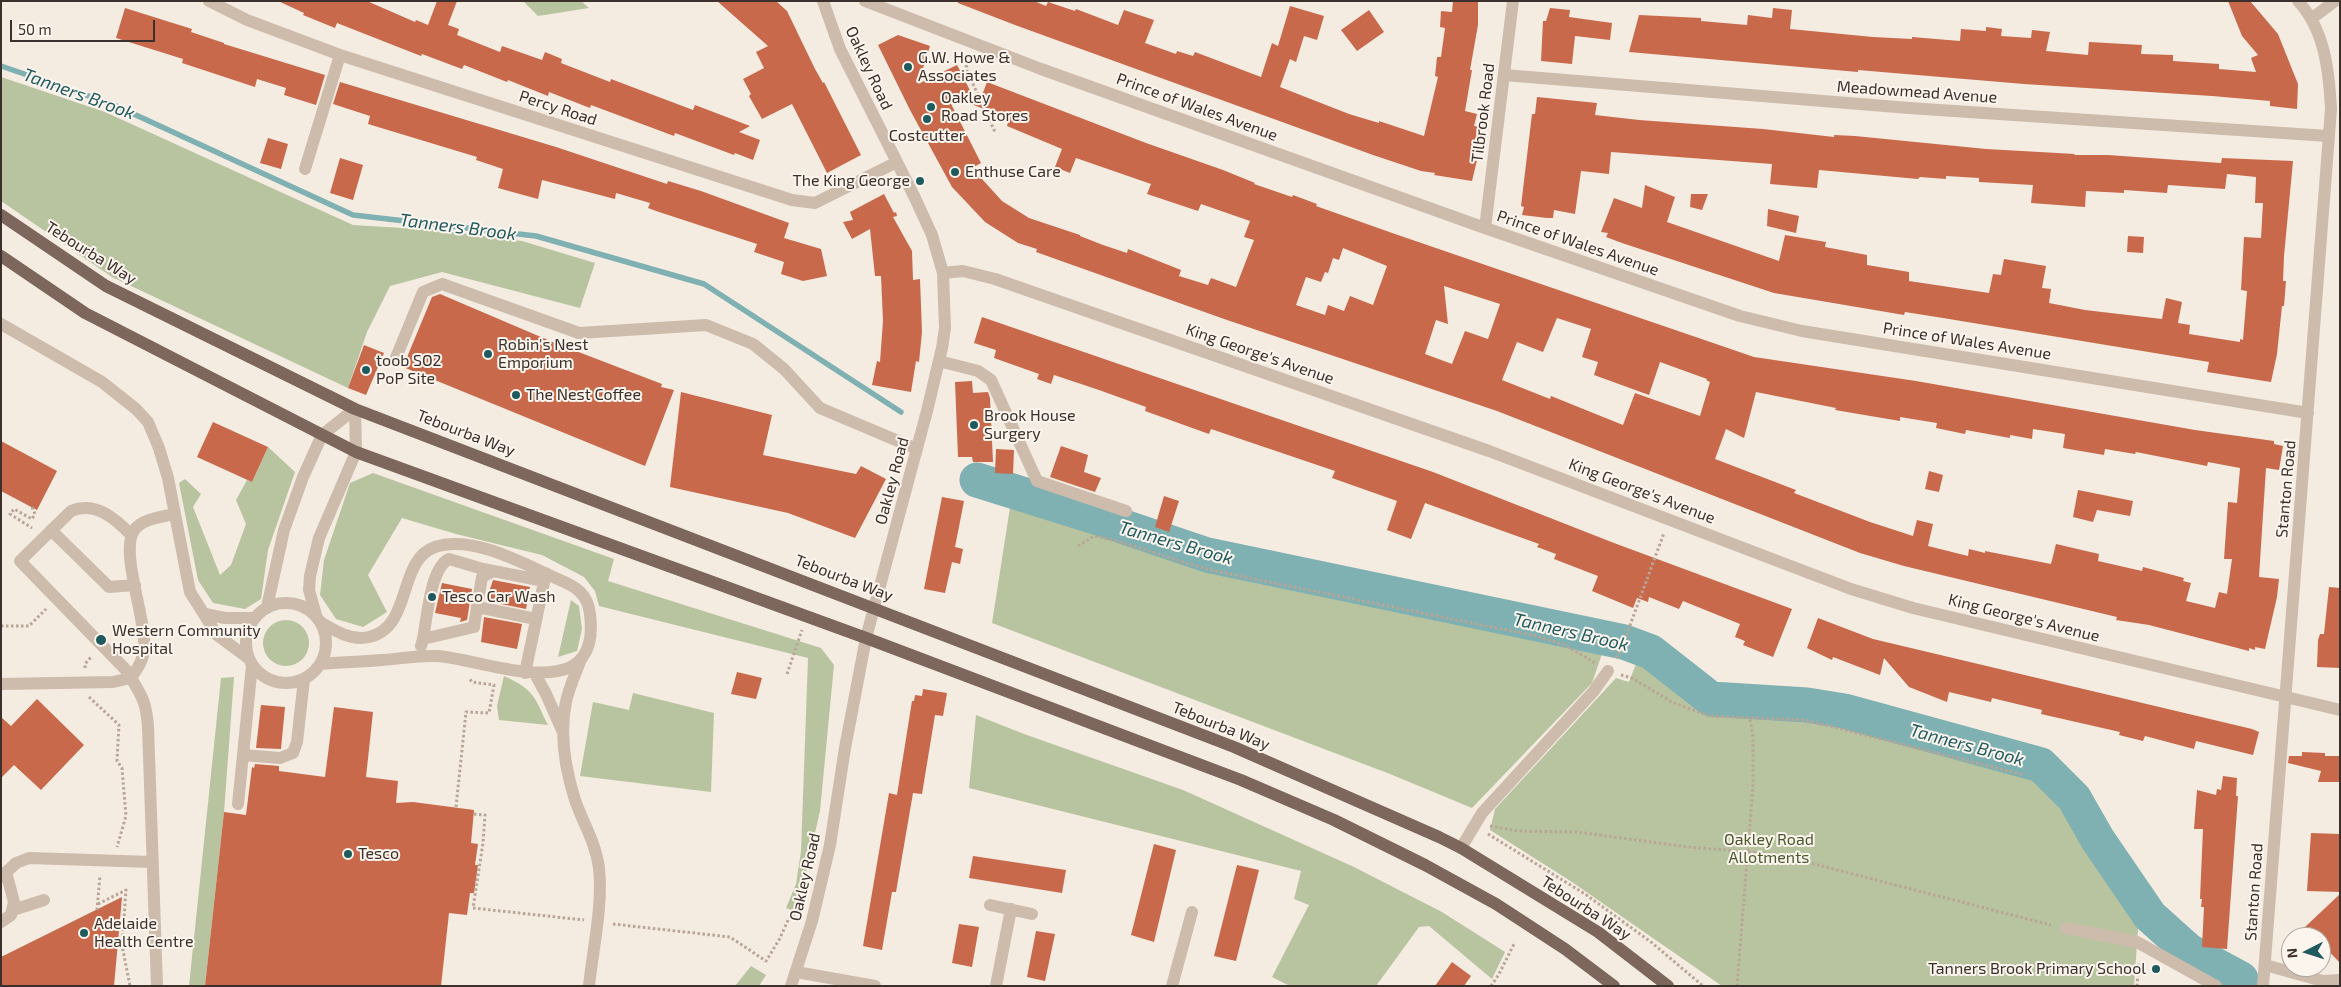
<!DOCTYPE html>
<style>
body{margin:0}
#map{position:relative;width:2341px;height:987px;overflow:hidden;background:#f4ebe1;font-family:"Exo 2",sans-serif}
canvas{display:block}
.frame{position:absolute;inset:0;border:2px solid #3b302b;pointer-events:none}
.north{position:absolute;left:2281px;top:927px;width:50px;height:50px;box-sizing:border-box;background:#fbf5ee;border:1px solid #aea6a0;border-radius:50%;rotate:265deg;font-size:14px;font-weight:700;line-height:20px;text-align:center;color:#3b302b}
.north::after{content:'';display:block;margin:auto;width:18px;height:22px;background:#1f5a5e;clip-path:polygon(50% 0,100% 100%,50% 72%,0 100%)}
.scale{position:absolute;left:10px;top:20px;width:145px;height:22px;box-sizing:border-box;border:2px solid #3b302b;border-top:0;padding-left:6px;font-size:15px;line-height:18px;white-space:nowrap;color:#3b302b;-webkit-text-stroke:4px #fbf5ee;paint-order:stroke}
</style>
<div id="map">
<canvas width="2341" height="987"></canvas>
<div class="frame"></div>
<div class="north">N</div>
<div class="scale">50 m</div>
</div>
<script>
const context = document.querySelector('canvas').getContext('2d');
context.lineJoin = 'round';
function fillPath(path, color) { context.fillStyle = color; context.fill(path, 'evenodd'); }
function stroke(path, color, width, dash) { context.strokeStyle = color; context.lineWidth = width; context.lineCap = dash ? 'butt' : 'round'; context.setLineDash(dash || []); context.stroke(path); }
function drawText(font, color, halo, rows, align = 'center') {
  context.font = font + ' "Exo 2",sans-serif'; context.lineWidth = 4; context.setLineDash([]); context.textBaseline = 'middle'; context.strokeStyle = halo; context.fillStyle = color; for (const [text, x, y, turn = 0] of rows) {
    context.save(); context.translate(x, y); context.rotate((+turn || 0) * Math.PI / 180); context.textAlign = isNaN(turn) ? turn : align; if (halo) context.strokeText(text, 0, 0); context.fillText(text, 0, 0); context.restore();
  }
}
const green = new Path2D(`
 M523,1H581L589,8L538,16Z
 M1,77L105,112L353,225L436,230L522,241L595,263L580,308L442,272L390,286L367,332L348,388L112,277L1,201Z
 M268,447L295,472L268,550L261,599L245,609L213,603L198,580L179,483L185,479L201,494L193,507L220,575L231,565L246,524L236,500L247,480L252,482Z
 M373,473L614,559L608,581L821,648L834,665L820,811L797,912L786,908L796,884L801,851L808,658L599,606L595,591L584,577L542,555L456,534L402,518L368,575L387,612L363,627L336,619L320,595L324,560L350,483Z
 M1011,501L1206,562L1471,615L1570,637L1604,648L1592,683L1472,808L1390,774L992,623Z
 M571,600L579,606L582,629L577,651L558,657Z
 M263 643a23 23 0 1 1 46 0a23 23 0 1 1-46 0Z
 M1637,661L1702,704L1716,709L1807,713L2031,770L2139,915L2134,986H1722L1572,882L1490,830L1495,809L1616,678L1629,682Z
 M504,676C535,690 534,697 548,725L499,720L497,706Z
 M234,677L224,812L205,986H189L221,678Z
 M633,693L714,713L711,792L580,776L593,702L629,710Z
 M976,715L1024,734L1183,790L1354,867L1442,912L1505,952L1492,979L1429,926L1419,927L1376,986H1290L1272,977L1309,905L1294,899L1301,871L969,788Z
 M751,966L766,975L759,986H735Z`);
const stream = new Path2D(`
 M1,66L112,104L353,215L536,236L704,284L901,412`);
const river = new Path2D(`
 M977,480L1089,515L1207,555L1624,642L1651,652L1711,699L1807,705L1844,711L2041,765L2074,798L2098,840L2150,916L2189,951L2241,979`);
const building = new Path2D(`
 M278,1H367L415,22L416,20L428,25L437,1H457L448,25L459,29L457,35L500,52L502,46L542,60L545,52L562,59L561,63L610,82L611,79L693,110L695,105L750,126L739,132L760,140L753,160L735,153L734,155L675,133L674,136L591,105L590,108L549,92L548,96L508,80L507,82L464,65L462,69L422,54L421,56L337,23L335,28L303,15L304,13Z
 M717,1H776L787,11L815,69L823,83L824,82L861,155L827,173L792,104L762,119L749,96L751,94L743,79L764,68L756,52L768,46Z
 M958,1H1034L1046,6L1048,2L1075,11L1076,9L1118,25L1124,10L1154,20L1145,43L1176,54L1177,51L1193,56L1195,52L1261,77L1272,43L1278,46L1290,6L1324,16L1317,40L1304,36L1296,62L1290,59L1280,87L1349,114L1379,123V121L1424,136L1438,77L1435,76L1437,57H1441L1445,28L1440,27L1441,11L1452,12L1453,1H1478V25L1470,70H1472L1465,111L1477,114L1474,126L1480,127L1475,155L1478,156L1472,181L1434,175L1435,173L1421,171L1373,155L1015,25L958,3Z
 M2228,1H2250L2278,34L2298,84L2297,109L2270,106V101L2212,96L2024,84L1858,70V72L1629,52L1639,15L1701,18V21L1747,25L1748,15L1772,18L1773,8L1792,10L1790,29L1873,37L1912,39V37L1960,41L1961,29L1986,31V27L2002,29L2001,36L2031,38L2032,30L2050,32L2046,51L2088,55L2089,42L2142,45L2141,54L2173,55V61L2219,64V69L2256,72L2251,58L2258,55L2242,36Z
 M125,8L192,29L191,32L224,43V44L325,75L316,105L284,95L286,88L257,79L255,87L182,63L183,59L116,38Z
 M1550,8L1570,10L1569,17L1612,23L1610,40L1575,36L1572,64L1541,61L1543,21H1546Z
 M1369,10L1384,32L1357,51L1341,30Z
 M898,35L930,46L918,84L957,65L978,106L987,82L1146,143L1223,170L1255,183L1254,184L1292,197L1293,195L1317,204L1316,206L1395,234L1754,357L1916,381L2195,430L2274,441V444L2283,446L2279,470L2266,468L2259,577L2279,579L2277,597L2265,649L2255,647V650L2249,648V651L2149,625L2116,620L2117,617L1904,566L1860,553L1497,411L1227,320L1036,252L1037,249L1018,243L985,222L952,187L910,110L878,45ZM946,94L1009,119L1007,126L1062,149L1055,167L1070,173L1076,158L1151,184L1147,194L1198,211L1201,204L1250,221L1244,237L1254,240L1236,287L1211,278L1208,285L1179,276L1181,270L1128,249L1127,253L1103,245L1080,236V235L1029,218L1002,201L972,168L981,163ZM1343,248L1387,266L1373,305L1350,296L1344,311L1328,305L1325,315L1296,305L1306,277L1321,282L1325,272L1328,273L1333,258L1339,260ZM1444,286L1500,304L1488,339L1465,331L1452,364L1425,354L1436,320L1448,324ZM1557,318L1591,329L1582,357L1598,362L1594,375L1649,395L1660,362L1707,379L1706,380L1710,382L1700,416L1635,393L1623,425L1551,396L1550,399L1502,380L1517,342L1543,352ZM1756,392L1836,408L1835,410L1900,421V417L1937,423L1936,428L1965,434L1966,430L2010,438V435L2032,439L2033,429L2065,434L2063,448L2104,455L2105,449L2135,454L2136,452L2207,466L2208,462L2240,468L2237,503L2228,502L2224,559H2232L2227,594L2219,592L2215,608L2186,601L2191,583L2183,581L2184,578L2143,567L2142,571L2098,561L2099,554L2056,544L2051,564L1985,551V553L1969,549L1968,556L1928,546L1933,524L1917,520L1913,536L1870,522L1794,493L1796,490L1715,459L1726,429L1744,438Z
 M340,82L556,147L667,184L668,181L701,191L789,223L784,238L821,249L827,276L803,281L781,274L784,262L754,252L757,244L659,212L648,208L650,203L616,193L615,199L542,180L538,199L498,188L503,169L476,160L477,157L368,124L370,116L333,104Z
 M1537,97L1597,103L1595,115L1639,120L1763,129L1834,137V135L1855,136L1986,149L2075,154L2074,155H2108L2221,163L2222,158L2293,161L2284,256L2283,281H2286L2284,306H2282L2277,354L2271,382L2207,372L2209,362L1943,318L1905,312L1904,315L1774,293L1622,243L1606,237L1608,233L1601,232L1614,198L1642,208L1645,185L1675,197L1667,222L1779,261L1785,235L1826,242L1825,247L1867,255V265L1909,272V281L1989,293L1993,274L2001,275L2004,259L2046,266L2042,288L2051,289L2049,303L2085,310L2162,319L2166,298L2182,302L2178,323L2190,325L2189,334L2240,342V339L2243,340L2247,291L2241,290L2244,237L2261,238L2263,203H2255L2256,177L2227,174L2225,189L2168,185L2167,193L2124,190V193L2086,191L2085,207L2031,203L2033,185L1979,182V178L1946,176V179L1920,177L1918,179L1819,170L1817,188L1770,184L1772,164L1611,152L1609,174L1581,171L1575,214L1554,210L1553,218H1547L1522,215L1524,207L1521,206L1532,114H1535Z
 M268,138L288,144L281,169L260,163Z
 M340,158L363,165L353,200L330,193Z
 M884,194L894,213L896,212L897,216L893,217L912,251L913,280L920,279L922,332L919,362L916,361L911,392L872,385L877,361L880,362L883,321L881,276H875L870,229L852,239L843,222L853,220L850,212Z
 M1691,194H1708L1702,210L1690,207Z
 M1768,209L1799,216L1796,233L1767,226Z
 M2128,236L2144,237L2143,253L2127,252Z
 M440,294L555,343L662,384L661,387L674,390L645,466L403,367L432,297Z
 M982,317L1433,472L1614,543L1792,609L1773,657L1743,645L1745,641L1735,637L1740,624L1683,601L1679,609L1649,597L1648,602L1637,598L1633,608L1592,591L1598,576L1554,559L1556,554L1537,547L1539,544L1425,503L1411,539L1387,530L1397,501L1332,478L1335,471L1211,429L1209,434L1145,411L1146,407L1099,390L1054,375L1051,384L1037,379L1039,374L994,358L996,350L974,343Z
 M364,345L384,353L366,395L348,388Z
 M972,381L973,393L988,392L990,398L993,462H973L972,457H958L955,382Z
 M681,392L772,415L763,455L856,474L861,466L886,479L855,538L788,513L670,487Z
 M213,422L268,447L252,482L197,457Z
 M1,441L57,471L37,510L1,491Z
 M1061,446L1088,455L1084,472L1101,478L1095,492L1050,477Z
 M996,449L1014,450L1013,474L995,473Z
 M1929,471L1943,475L1939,492L1925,489Z
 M2078,490L2133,501L2130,516L2097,510L2093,522L2073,517Z
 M1164,496L1179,501L1169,532L1155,527Z
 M942,497L964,501L955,547L963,549L960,564L952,562L945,593L924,589Z
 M493,580L530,587L526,609L486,601Z
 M442,583L472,589L467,620L460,622L461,618L435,613Z
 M2329,587L2340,588V668L2317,667L2318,640L2320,634H2324Z
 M484,617L522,624L517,649L481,642Z
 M1818,618L1873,639L2252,729L2259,732L2253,755L2196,741L2194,749L2145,736L2143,741L2119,735L2120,732L2041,714L2042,710L1992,698L1991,702L1949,692L1947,702L1909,687L1884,658L1880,675L1833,657L1832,660L1807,648Z
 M737,672L762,678L756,699L731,694Z
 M923,689L947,693L943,716L935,715L922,794L913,793L896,892H892L882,950L863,946L889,793L897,795L912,701H914L915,695L922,696Z
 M37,699L84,745L41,790L14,765L1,778V717L11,726Z
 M261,705L285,707L281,749L256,748Z
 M334,707L373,712L366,777L398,781L396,803L413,802L474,810L471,843L478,844L475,865H478L474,893H470L467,915L449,913L441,986H205L224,812L246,815L252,767L254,768L255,764L279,766V771L325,777Z
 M2302,752L2325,753V756H2340V782H2318L2321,771L2288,763L2289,756H2302Z
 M2223,776L2237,778L2236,796H2238L2227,949L2202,947L2204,907H2201L2202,899H2200L2203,829H2194L2197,790L2216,795L2217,789L2221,790Z
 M2311,833L2340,834V892L2307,891Z
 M1154,844L1176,850L1154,942L1131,935Z
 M973,856L1066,870L1062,893L969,878Z
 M1237,865L1259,870L1236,961L1214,956Z
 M2340,894V963L2321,943V937H2315L2305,927Z
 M122,897L114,986H1V957Z
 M959,924L979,927L972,967L952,963Z
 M1036,931L1055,934L1045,981L1027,977Z
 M1452,962L1471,976L1464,986H1435Z`);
const path = new Path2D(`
 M965,55L967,71L995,132
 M32,507L35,514L32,519L14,509L10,514L32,528
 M1078,546L1094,536C1135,544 1174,561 1215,571L1536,636L1565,645L1595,663
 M1,626H29L46,609
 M1616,658L1622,647L1664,533
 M85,668V664L91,657
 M787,674L802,630
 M1621,675L1632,678L1672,702L1709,716L1805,720L2024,775
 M89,697L119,725L117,761L122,768L126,816L117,847
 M456,807L466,712L489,713L494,685L472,682L469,678
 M474,814L485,815L483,843L473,908L584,920
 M1490,826L1518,831L1577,832L1688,847L1775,854L2051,925
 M1488,834L1585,894L1651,942L1703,986
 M98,904L126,890L122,945L130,986
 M97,910L100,875
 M613,924L730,937L766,961L779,940L790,916L796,917
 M1491,986L1499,974L1515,942
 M1737,986L1753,786V737L1750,719
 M2137,986L2139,961`);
const minor = new Path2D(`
 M209,1L247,20L343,56L792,200L815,203L897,162
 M865,1L1041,69L1485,228L1740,316L1802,331L2308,413
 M2311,19L2335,1
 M1504,75L1909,108L2328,136
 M305,169L340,55
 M1485,228L1513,1
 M943,273L963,271L995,279L1489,451L1851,589L1913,608L2340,710
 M1,324L102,382L136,409L148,422L159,448L168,478L190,592L217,635L248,658
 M395,360L423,292L442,284L579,333L706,325L753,344L784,369L820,408L917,449
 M939,361L978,371L991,380L1037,481L1126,511
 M51,530L109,587L135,585
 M131,535C115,518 95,501 71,511L20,561L127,671C140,694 146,698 148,727L157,986
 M246 643a40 40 0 1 1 80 0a40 40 0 1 1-80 0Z
 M267,607L284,530L303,477L322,435L355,409
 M477,607L482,577L494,571
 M205,614L225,618H254
 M316,615L309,590L310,576L319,538L356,452L355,409
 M320,622C335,631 351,641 369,637C413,627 397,560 435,547C473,534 526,565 560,580C577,587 588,595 590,614C602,711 486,659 437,656C418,655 399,659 381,660C361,662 341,662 320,664
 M423,639C427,619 430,568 449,559L483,569L544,581
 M421,646L423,639L474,627L477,607L536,619
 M581,659C576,673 569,687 566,702C559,735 565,768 575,800C583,823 596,843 599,868C603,906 593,948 589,986
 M252,665L243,755L280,758L293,753L297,742L304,679
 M525,673L546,573
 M535,674L546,694L562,730
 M1,684L113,682L131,678C137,669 143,661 144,651C148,622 118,549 135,529C143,519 162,517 174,514
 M238,804L243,755
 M1461,848L1482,813L1593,692L1608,671
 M1,877L16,863L29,858L152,862
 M990,905L1032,914
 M13,910L44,900
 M1,922L11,915L14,902L6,872
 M2066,928L2137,942L2216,986
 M2265,965L2323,981L2340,980
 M796,972L875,986
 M791,986L812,921L830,845L845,748L866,638L927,411L942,348L945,328L943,273L932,235L915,198L840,49L823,1
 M996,986L1011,909
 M1172,986L1192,912
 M2263,986L2331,109C2329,71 2325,30 2298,1`);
const major = new Path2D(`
 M1,215L106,286L355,409L1234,747L1439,837L1461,848L1598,932L1668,986
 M1,256L85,313L356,452L866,638L1241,780L1334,820L1425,865L1496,904L1565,949L1614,986`);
const markers = [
 [908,67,5,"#1f5a5e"],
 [931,107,5,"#1f5a5e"],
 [927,119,5,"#1f5a5e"],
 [955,172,5,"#1f5a5e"],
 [920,181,5,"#1f5a5e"],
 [488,354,5,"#1f5a5e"],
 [366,370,5,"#1f5a5e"],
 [516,395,5,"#1f5a5e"],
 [974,425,5,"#1f5a5e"],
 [432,597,5,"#1f5a5e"],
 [101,640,6,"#1f5a5e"],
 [348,854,5,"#1f5a5e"],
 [84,933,5,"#1f5a5e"],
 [2156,969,5,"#1f5a5e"]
];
const poiNames = [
 ["G.W. Howe &",918,58],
 ["Associates",918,76],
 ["Oakley",941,98],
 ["Road Stores",941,116],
 ["Costcutter",927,136,"center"],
 ["Enthuse Care",965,172],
 ["The King George",910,181,"right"],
 ["Robin's Nest",498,345],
 ["Emporium",498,363],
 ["toob SO2",376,361],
 ["PoP Site",376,379],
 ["The Nest Coffee",526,395],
 ["Brook House",984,416],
 ["Surgery",984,434],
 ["Tesco Car Wash",442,597],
 ["Western Community",112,631],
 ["Hospital",112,649],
 ["Tesco",358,854],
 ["Adelaide",94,924],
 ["Health Centre",94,942],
 ["Tanners Brook Primary School",2146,969,"right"]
];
const streetNames = [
 ["Oakley Road",869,68,65],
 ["Meadowmead Avenue",1917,92,4],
 ["Prince of Wales Avenue",1197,107,20],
 ["Percy Road",558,108,18],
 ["Tilbrook Road",1483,113,-83],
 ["Prince of Wales Avenue",1578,243,19],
 ["Tebourba Way",91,253,32],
 ["Prince of Wales Avenue",1967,341,9],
 ["King George's Avenue",1260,354,19],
 ["Tebourba Way",466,433,21],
 ["Oakley Road",892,481,-75],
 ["Stanton Road",2286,489,-85],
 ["King George's Avenue",1642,491,21],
 ["Tebourba Way",844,578,21],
 ["King George's Avenue",2024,618,14],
 ["Tebourba Way",1221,726,22],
 ["Oakley Road",805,877,-77],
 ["Stanton Road",2254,892,-86],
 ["Tebourba Way",1586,908,33]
];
const parkNames = [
 ["Oakley Road",1769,840],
 ["Allotments",1769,858]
];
const waterNames = [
 ["Tanners Brook",79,94,20],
 ["Tanners Brook",458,227,7],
 ["Tanners Brook",1176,543,16],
 ["Tanners Brook",1571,632,13],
 ["Tanners Brook",1967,745,15]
];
fillPath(green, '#b8c4a0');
stroke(stream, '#7fb0b2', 5.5);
stroke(river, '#7fb0b2', 35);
fillPath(building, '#c8694b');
stroke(path, '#b9a596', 3, [2.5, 2.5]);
stroke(minor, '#cdbbac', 12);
stroke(major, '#7d675c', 12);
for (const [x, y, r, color] of markers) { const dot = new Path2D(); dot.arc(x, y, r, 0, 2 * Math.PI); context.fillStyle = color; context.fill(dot); stroke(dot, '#fbf5ee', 2); }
drawText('16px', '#3b302b', '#fbf5ee', poiNames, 'left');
drawText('16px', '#3b302b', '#fbf5ee', streetNames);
drawText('16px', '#4a5a2e', '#fbf5ee', parkNames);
drawText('italic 18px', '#1f5a5e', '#fbf5ee', waterNames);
</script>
